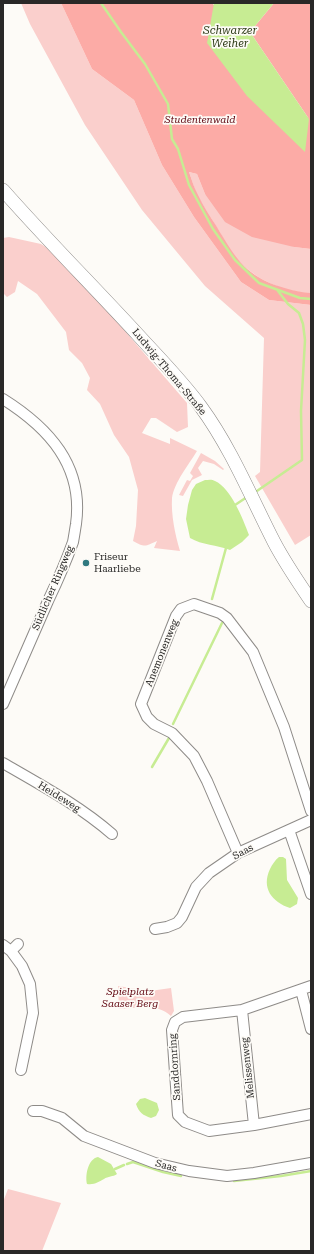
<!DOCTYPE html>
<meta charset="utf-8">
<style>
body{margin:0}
#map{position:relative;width:314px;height:1254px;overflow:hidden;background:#fdfbf7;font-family:"Roboto Serif",serif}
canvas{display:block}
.frame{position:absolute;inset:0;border:4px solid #292827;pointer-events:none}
</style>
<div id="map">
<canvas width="314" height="1254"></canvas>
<div class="frame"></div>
</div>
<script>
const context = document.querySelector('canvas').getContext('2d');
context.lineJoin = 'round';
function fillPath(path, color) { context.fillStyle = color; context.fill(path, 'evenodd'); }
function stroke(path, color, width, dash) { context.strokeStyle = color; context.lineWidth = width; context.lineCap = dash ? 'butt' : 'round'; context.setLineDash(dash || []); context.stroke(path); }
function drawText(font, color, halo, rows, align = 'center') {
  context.font = font + ' "Roboto Serif",serif'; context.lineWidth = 3.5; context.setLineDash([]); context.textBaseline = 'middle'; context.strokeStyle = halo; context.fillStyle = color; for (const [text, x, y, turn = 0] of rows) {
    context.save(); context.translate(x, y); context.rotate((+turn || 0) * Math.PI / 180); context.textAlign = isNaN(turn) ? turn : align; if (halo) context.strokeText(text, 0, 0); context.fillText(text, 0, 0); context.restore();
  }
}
const green = new Path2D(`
 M21,3H61L92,69L134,100L162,165L194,217L241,282L269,300L311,305V535L295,545L255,476L260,472L264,338L205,286L142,210L85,125L30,24Z
 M189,172L197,174L205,194L294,247L311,249V293C285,292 258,281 240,262C230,252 224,238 216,226C210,216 203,206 197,195C194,188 192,180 189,172Z
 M9,237L41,244L52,251L87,287L187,403L188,427L177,432L156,418H151L142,433L170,444V438L197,451C189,464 174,483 172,498C171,515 175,534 180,551L154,548L157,541C146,546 145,548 133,541L136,526L138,490L129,457L114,435L100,404L87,390L90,378L82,363L69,350L66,332L37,294L18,281L15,292L7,297L3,293V238Z
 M201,453L215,461L224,469L223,470L214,464L203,461L198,468L202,475L192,480L183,496L179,495L187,480L190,481L193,476L190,473Z
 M118,986L150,991L171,988L174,1011L171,1016C158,1003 136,1008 119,1009Z
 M8,1189L61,1203L42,1251H3V1202Z`);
const forest = new Path2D(`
 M61,3H214L213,4L309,119L250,32L274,3H311V249L294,247L252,237L225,222L205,194L197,174L189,172C192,180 194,188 198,195C203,206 210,216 217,227C234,255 243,273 275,285C287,289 298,292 311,293V305L269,300L241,282L194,217L162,165L134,100L92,69Z`);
const water = new Path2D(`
 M214,3H274L250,32L309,119L305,152L247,96L207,43Z
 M205,480C208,480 212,479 215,481C231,488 243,519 249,535L242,542L230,550C217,545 202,545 190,538L186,519L188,505L192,490L196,484Z
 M279,857H283L286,859L287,880L298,898L297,904L290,908C272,902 261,888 270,869C272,865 275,860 279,857Z
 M145,1098L157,1103L159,1110L156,1116L151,1118C143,1115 139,1113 136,1104L140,1099Z
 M98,1157L111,1164L117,1174C113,1177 108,1176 104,1179C98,1182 95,1185 87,1184C85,1175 88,1159 98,1157Z`);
const stream = new Path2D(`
 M101,3L121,32L145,64L168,104L172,139L178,149L189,185L213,229L235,260L259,283L300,298L311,299
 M254,493L302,460L301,411L305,340L303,324L299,313L288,304L278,291
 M235,505L247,497
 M212,599L226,548
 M173,724L222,623
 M152,767L169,738
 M127,1164L133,1162L163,1172L181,1176
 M115,1169L124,1165
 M234,1181L281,1176L311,1171`);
const minor = new Path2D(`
 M3,399C49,428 84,466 76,524C75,530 74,537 73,542C66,562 57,582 48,601C33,635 18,670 3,704
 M3,763C41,785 80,806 112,834
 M289,830L311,894
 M238,853L207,781L194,756L172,733L154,724L147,717L141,704L176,616L181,609L194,604L220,613L227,618L253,652L284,727L311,811
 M155,929L167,927L177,923L182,917L196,887L209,873L238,853L311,820
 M3,945L11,951L22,966L30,984L33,1013L21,1070
 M11,951L18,944
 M311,986L242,1010L183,1017L175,1022L172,1030L178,1115L185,1122L209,1131L254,1125L311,1114
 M301,990L311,1029
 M242,1010L254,1125
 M33,1111H42L62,1118L84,1136L155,1163L189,1171L227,1176L254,1173L311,1163`);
const tertiary = new Path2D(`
 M3,190C47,240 94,287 139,336C160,359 182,381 201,407C231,448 251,497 274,542C285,563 298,582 311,601`);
const markers = [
 [86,563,4,"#307980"]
];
const parkNames = [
 ["Studentenwald",200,120],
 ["Spielplatz",130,992],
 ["Saaser Berg",130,1004]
];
const streetNames = [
 ["Ludwig-Thoma-Straße",169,372,50],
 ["Südlicher Ringweg",53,588,-67],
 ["Anemonenweg",162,653,-68],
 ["Heideweg",59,797,32],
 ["Saas",243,852,-28],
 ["Sanddornring",175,1067,-94],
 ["Melissenweg",248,1068,-96],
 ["Saas",166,1166,15]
];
const poiNames = [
 ["Friseur",94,557],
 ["Haarliebe",94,569]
];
const waterNames = [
 ["Schwarzer",230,31],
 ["Weiher",230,44]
];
fillPath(green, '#facfcc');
fillPath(forest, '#fcaba6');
fillPath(water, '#c7ec93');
stroke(stream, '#c7ec93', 2.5);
stroke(minor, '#8e8b88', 12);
stroke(tertiary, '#8e8b88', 14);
stroke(minor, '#fff', 10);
stroke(tertiary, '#fff', 13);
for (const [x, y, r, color] of markers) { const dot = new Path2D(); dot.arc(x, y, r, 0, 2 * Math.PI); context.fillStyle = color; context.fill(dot); stroke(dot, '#fdfbf7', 1.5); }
drawText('italic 10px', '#60050f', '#fdfbf7', parkNames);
drawText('10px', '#292827', '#fdfbf7', streetNames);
drawText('10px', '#292827', '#fdfbf7', poiNames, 'left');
drawText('italic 11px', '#2e3c18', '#fdfbf7', waterNames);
</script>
